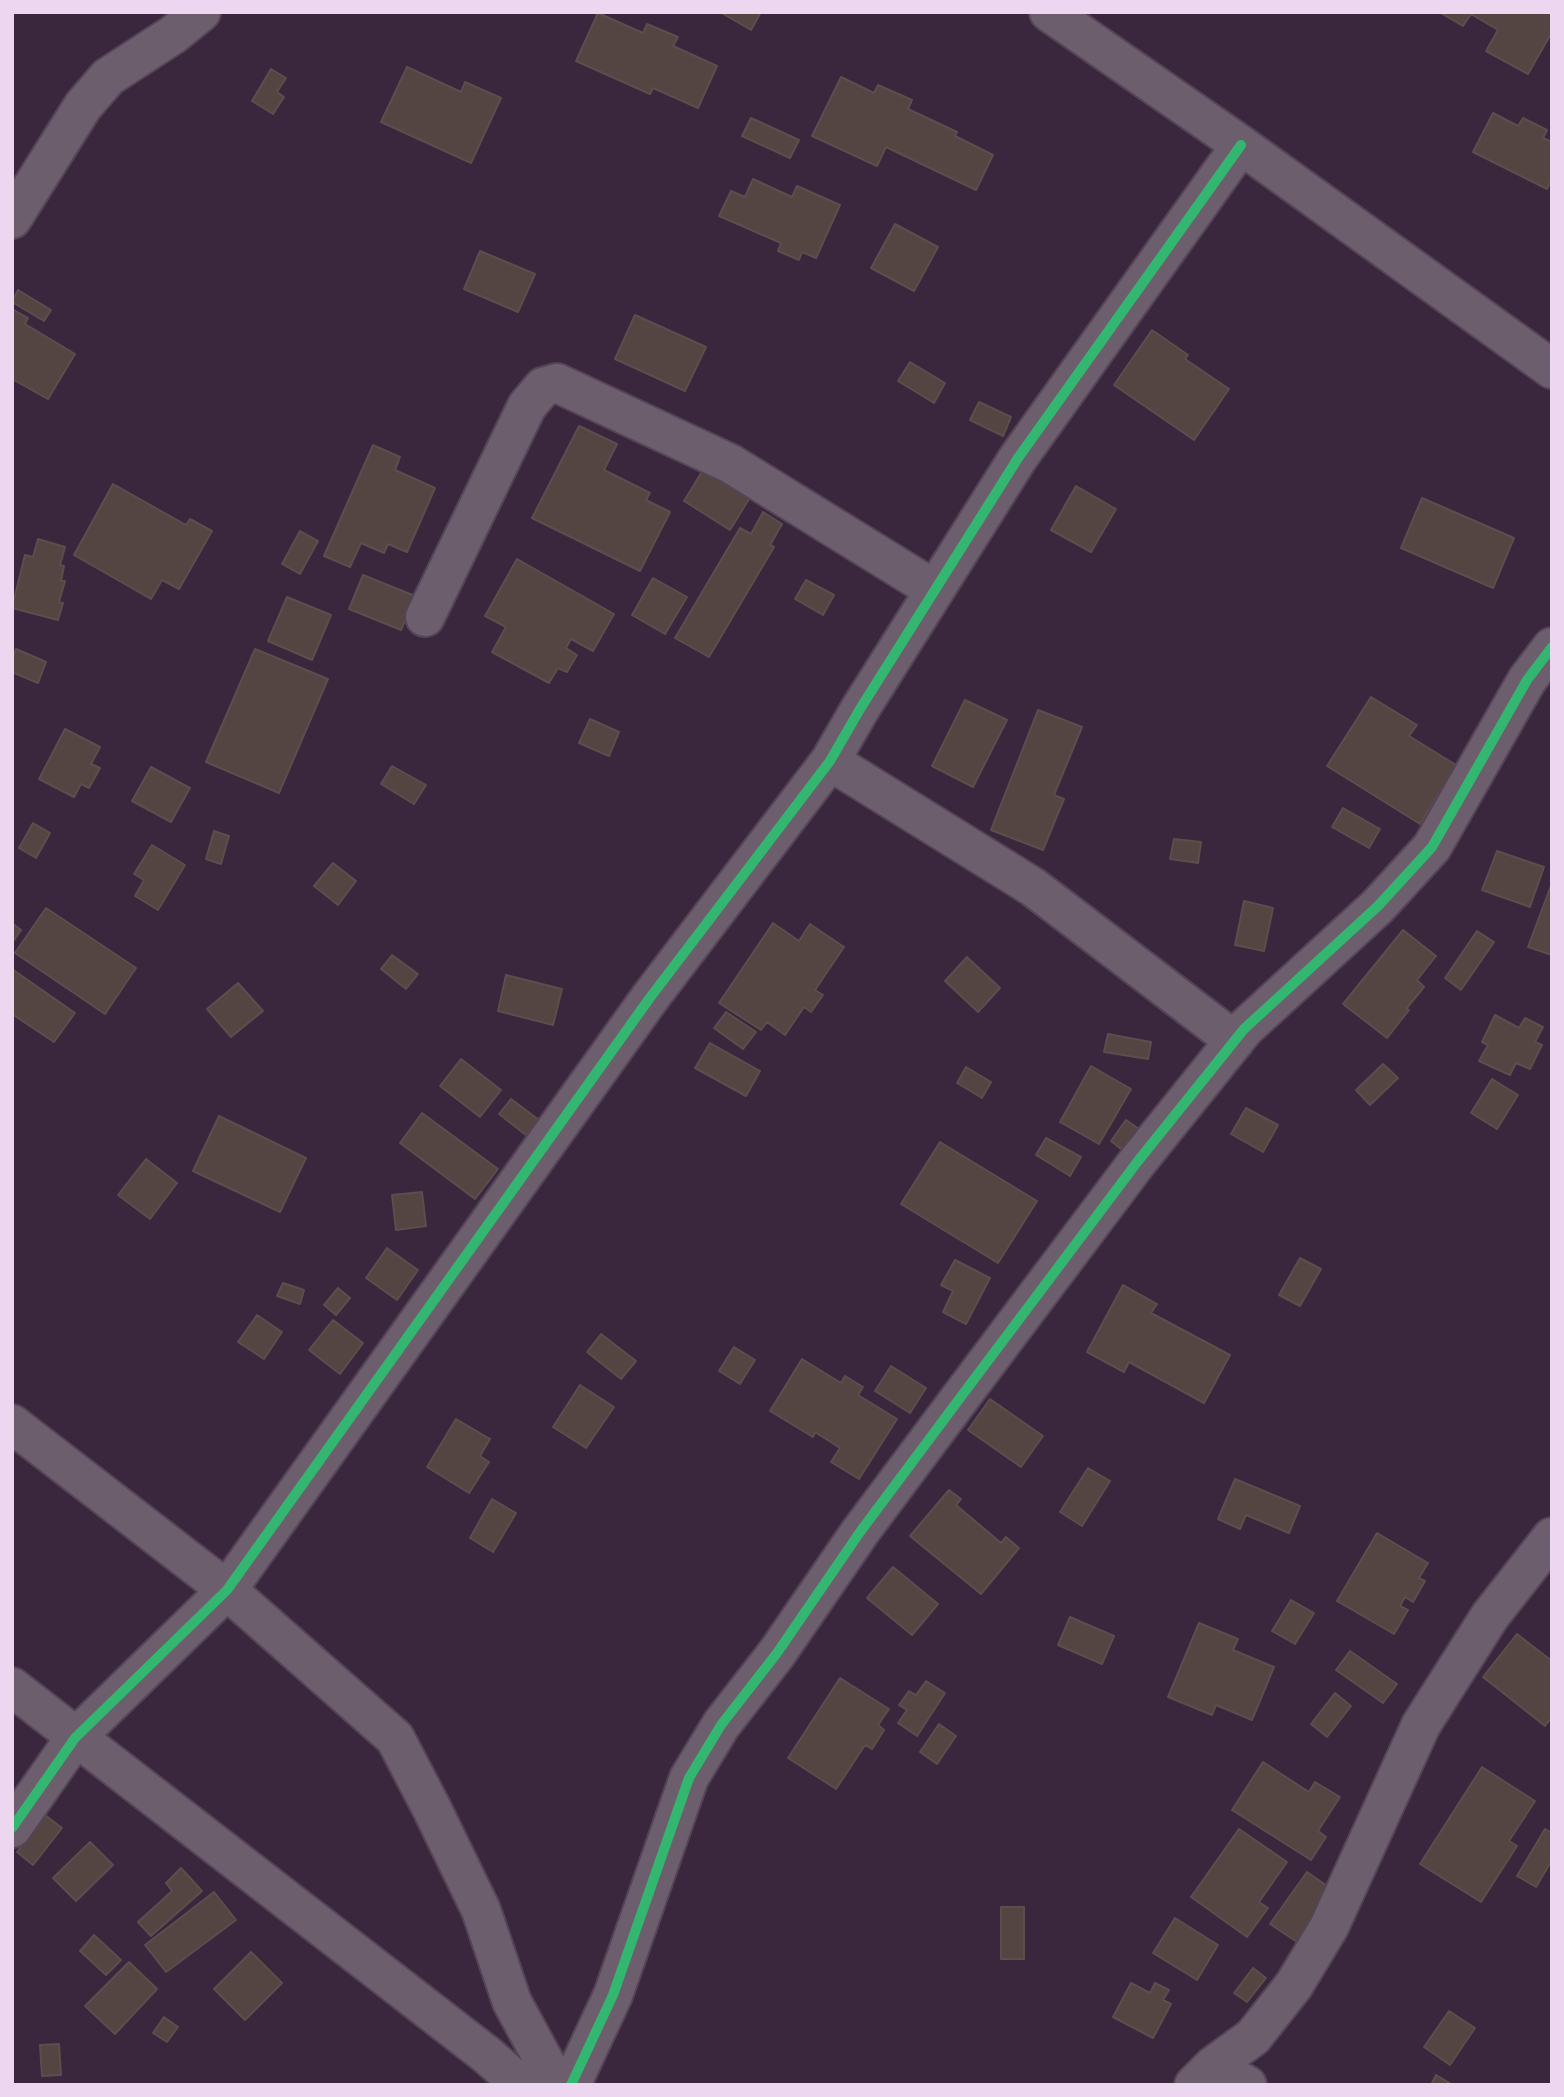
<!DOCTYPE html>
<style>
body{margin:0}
#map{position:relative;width:1564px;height:2097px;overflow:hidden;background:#3a263d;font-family:"Roboto Serif",serif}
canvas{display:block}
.frame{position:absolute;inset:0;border:14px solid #edd6ef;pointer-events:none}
</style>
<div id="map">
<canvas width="1564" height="2097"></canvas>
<div class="frame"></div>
</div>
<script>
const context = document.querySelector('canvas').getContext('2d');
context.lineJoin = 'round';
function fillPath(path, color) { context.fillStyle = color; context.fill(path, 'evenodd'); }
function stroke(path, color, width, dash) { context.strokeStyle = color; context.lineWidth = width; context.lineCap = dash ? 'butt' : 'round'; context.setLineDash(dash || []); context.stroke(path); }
const building = new Path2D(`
 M720,12H761L751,30Z
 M1439,12H1552V32L1528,74L1486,51L1498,30L1471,14L1463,26Z
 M598,13L643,33L647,24L678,37L673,46L717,66L698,108L653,88L650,94L576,61Z
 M407,67L461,92L465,82L501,98L471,163L381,122Z
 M271,69L286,78L277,92L284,97L273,114L252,101Z
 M841,77L874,93L878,85L912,100L908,109L957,132L955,136L993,155L976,190L886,147L877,166L812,136Z
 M1493,113L1518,126L1523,118L1547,130L1543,138L1552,142V179L1547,189L1473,152Z
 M751,118L799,140L790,158L742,136Z
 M753,179L792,197L797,186L840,205L816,258L802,252L799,260L778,251L781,243L719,216L731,191L745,197Z
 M895,224L938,247L914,291L871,268Z
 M480,251L535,274L518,312L464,289Z
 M18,290L51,310L44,321L12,302Z
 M12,309L28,318L25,324L75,354L48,399L12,379Z
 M635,315L706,347L685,391L615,359Z
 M1152,330L1188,355L1185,359L1229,389L1194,440L1114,385Z
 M910,362L945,383L934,403L898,381Z
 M979,402L1011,417L1003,436L970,420Z
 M579,426L617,444L604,470L650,493L646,500L670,512L640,571L532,518Z
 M373,445L400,457L395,470L435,488L407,552L388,544L384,553L361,543L350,567L324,556Z
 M703,470L749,499L730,530L684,501Z
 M113,484L186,525L190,519L212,531L179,589L162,580L151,599L74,555Z
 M1076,486L1116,509L1091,552L1051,530Z
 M1422,498L1514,538L1493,588L1401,548Z
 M763,512L782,524L770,545L774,547L709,657L675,638L740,528L751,534Z
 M300,531L318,541L300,574L282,564Z
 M38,539L65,547L60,565L64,566L61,581H65L59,602L63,603L58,620L12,608L25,555L33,557Z
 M517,559L614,614L593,651L571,639L566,648L577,655L567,672L558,668L549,683L492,652L506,627L485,616Z
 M363,575L415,596L401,630L349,609Z
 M653,578L687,597L665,634L632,615Z
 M806,580L834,595L823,615L795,599Z
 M287,597L331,615L312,660L268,641Z
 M16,649L46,662L38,683L12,672V659Z
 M255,649L328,679L279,793L206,762Z
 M1371,697L1417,725L1409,736L1456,765L1420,824L1327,766Z
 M965,700L1007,720L973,787L932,766Z
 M1038,710L1082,727L1054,795L1064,799L1043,850L991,830Z
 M590,719L619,732L609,756L579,743Z
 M65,729L100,747L91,764L100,768L89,788L81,784L74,797L39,779Z
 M392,766L426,785L414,804L381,784Z
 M151,767L190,788L171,822L132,801Z
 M1343,808L1380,829L1369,848L1332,827Z
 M33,823L50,833L36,858L19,848Z
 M214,831L229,836L221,864L206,859Z
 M1174,839L1201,842L1198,863L1170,859Z
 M152,845L185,865L158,910L135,896L144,880L134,874Z
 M1497,851L1544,867L1530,907L1482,890Z
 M333,863L356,881L338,905L314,886Z
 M1552,883V955L1528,947Z
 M1244,901L1273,908L1264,951L1235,945Z
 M46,908L136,968L105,1014L15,953Z
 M12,923L21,930L12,943Z
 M773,923L799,941L810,924L844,947L815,990L823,995L811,1012L804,1007L785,1035L767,1022L761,1030L719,1003Z
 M1403,930L1436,956L1417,980L1424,987L1406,1009L1409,1010L1387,1038L1343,1004Z
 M1477,931L1494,942L1461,990L1445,978Z
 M392,955L418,974L406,989L381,969Z
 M967,957L1000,988L978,1012L945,981Z
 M12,969L75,1013L54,1042L12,1014Z
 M506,975L562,989L553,1025L498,1011Z
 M238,983L263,1011L231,1037L207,1009Z
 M726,1012L756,1032L743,1049L714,1028Z
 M1495,1015L1519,1028L1525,1018L1543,1027L1535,1042L1542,1045L1530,1069L1516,1063L1510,1075L1479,1061L1488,1045L1482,1042Z
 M1108,1034L1151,1042L1148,1059L1104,1052Z
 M710,1043L760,1071L746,1096L695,1068Z
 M461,1059L501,1090L480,1117L440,1086Z
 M1383,1064L1398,1078L1370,1105L1356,1090Z
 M1091,1066L1131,1089L1099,1144L1060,1122Z
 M966,1067L991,1082L982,1098L957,1083Z
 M1492,1079L1518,1095L1497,1129L1471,1113Z
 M511,1099L543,1123L531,1139L499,1114Z
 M1246,1108L1278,1125L1263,1152L1231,1134Z
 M422,1113L498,1169L475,1199L400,1143Z
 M219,1116L306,1158L280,1212L193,1171Z
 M1126,1120L1142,1131L1126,1153L1111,1141Z
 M1046,1138L1081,1157L1070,1176L1036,1155Z
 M940,1142L1037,1201L998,1263L901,1204Z
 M146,1159L177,1183L150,1219L118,1195Z
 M422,1192L426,1226L396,1230L392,1195Z
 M387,1248L418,1270L397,1300L366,1278Z
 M1300,1258L1321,1269L1300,1306L1279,1295Z
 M955,1260L990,1278L966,1324L943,1312L953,1291L941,1285Z
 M283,1283L304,1290L300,1304L277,1296Z
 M1123,1285L1157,1304L1151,1313L1230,1355L1204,1403L1129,1362L1124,1372L1087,1352Z
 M338,1288L350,1298L336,1315L324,1305Z
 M257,1315L282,1332L264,1359L238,1342Z
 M333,1320L363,1343L340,1374L309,1350Z
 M601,1334L636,1361L621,1379L587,1352Z
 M734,1347L755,1360L740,1384L719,1371Z
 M802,1359L841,1383L845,1376L863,1387L858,1395L897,1419L859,1479L831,1462L840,1448L815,1432L813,1437L770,1411Z
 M891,1366L926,1388L910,1413L875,1391Z
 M580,1385L614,1407L586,1448L553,1427Z
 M990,1399L1043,1436L1021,1467L968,1430Z
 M456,1419L490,1439L480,1456L489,1462L469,1493L427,1467Z
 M1088,1468L1110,1481L1082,1526L1060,1512Z
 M1235,1479L1300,1506L1289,1533L1246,1515L1240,1529L1218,1519Z
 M949,1490L961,1499L956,1505L1001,1543L1006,1537L1019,1548L981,1594L910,1536Z
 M492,1499L516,1513L493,1552L470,1538Z
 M1377,1533L1428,1563L1419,1578L1425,1581L1413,1602L1405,1597L1400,1606L1408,1610L1394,1634L1337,1601Z
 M893,1567L938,1604L912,1635L867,1598Z
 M1291,1600L1314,1613L1295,1644L1272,1631Z
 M1070,1617L1114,1636L1102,1664L1058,1645Z
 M1199,1623L1238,1639L1233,1650L1274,1667L1252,1720L1216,1705L1212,1715L1168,1697Z
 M1517,1634L1552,1661V1717L1545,1726L1483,1677Z
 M1350,1651L1397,1684L1383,1703L1336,1670Z
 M840,1678L889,1709L878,1725L884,1730L872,1749L865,1745L836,1789L788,1758Z
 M926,1681L945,1693L917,1736L898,1723L907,1710L899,1705L909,1691L916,1695Z
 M1335,1693L1351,1706L1327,1737L1311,1724Z
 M939,1724L956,1736L937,1764L920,1752Z
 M1263,1762L1309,1792L1315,1782L1340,1797L1318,1831L1326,1837L1311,1860L1232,1810Z
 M1482,1767L1535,1801L1509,1841L1517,1846L1481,1902L1420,1864Z
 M45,1815L62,1828L33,1865L17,1852Z
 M1239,1829L1287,1862L1259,1902L1268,1908L1247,1937L1191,1897Z
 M1545,1829L1552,1833V1860L1536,1887L1517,1876Z
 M90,1842L113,1865L76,1901L53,1878Z
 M181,1868L202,1891L151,1936L138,1922L172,1891L166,1883Z
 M1307,1872L1333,1890L1297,1942L1270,1924Z
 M214,1892L236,1920L166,1972L145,1945Z
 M1001,1907H1024V1959H1001Z
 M1175,1918L1218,1945L1197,1980L1153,1953Z
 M94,1935L121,1960L106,1975L80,1951Z
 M251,1952L282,1983L245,2020L214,1989Z
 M129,1962L157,1989L115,2034L85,2006Z
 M1253,1968L1266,1978L1247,2002L1234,1993Z
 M1131,1983L1150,1993L1155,1983L1169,1990L1163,2000L1171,2004L1153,2038L1113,2017Z
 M1449,2011L1475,2028L1450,2065L1424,2047Z
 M164,2017L178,2027L167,2042L153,2033Z
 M59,2044L61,2075L42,2076L40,2045Z
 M1436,2075L1453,2085H1431Z`);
const minor = new Path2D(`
 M1049,12L1241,145L1552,369
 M12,219L83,106L108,77L174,34L201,12
 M425,617L527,406L543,387L557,383L731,464L935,590
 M830,761L1033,887L1235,1041
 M12,1424L227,1590L395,1738L432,1809L481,1910L512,2002L557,2085
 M12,1687L487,2055L521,2085
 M12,1828L75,1738L227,1590L649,999L830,761L860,709L1018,458L1241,145
 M1213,2066L1247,2085
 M571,2085L613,1995L689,1778L721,1725L777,1653L860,1532L963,1394L1138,1161L1244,1029L1378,906L1432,847L1527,680L1552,647
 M1194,2085L1213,2066L1253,2037L1294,1985L1329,1927L1421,1725L1490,1616L1552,1537`);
const cycleway = new Path2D(`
 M12,1828L75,1738L227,1590L649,999L830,761L860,709L1018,458L1241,145
 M571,2085L613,1995L689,1778L721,1725L777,1653L860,1532L963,1394L1138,1161L1244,1029L1378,906L1432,847L1527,680L1552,647`);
fillPath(building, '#544442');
stroke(building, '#5c4e4d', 2);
stroke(minor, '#554458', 42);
stroke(minor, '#6c5e6d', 38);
stroke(cycleway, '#33b770', 10);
</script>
